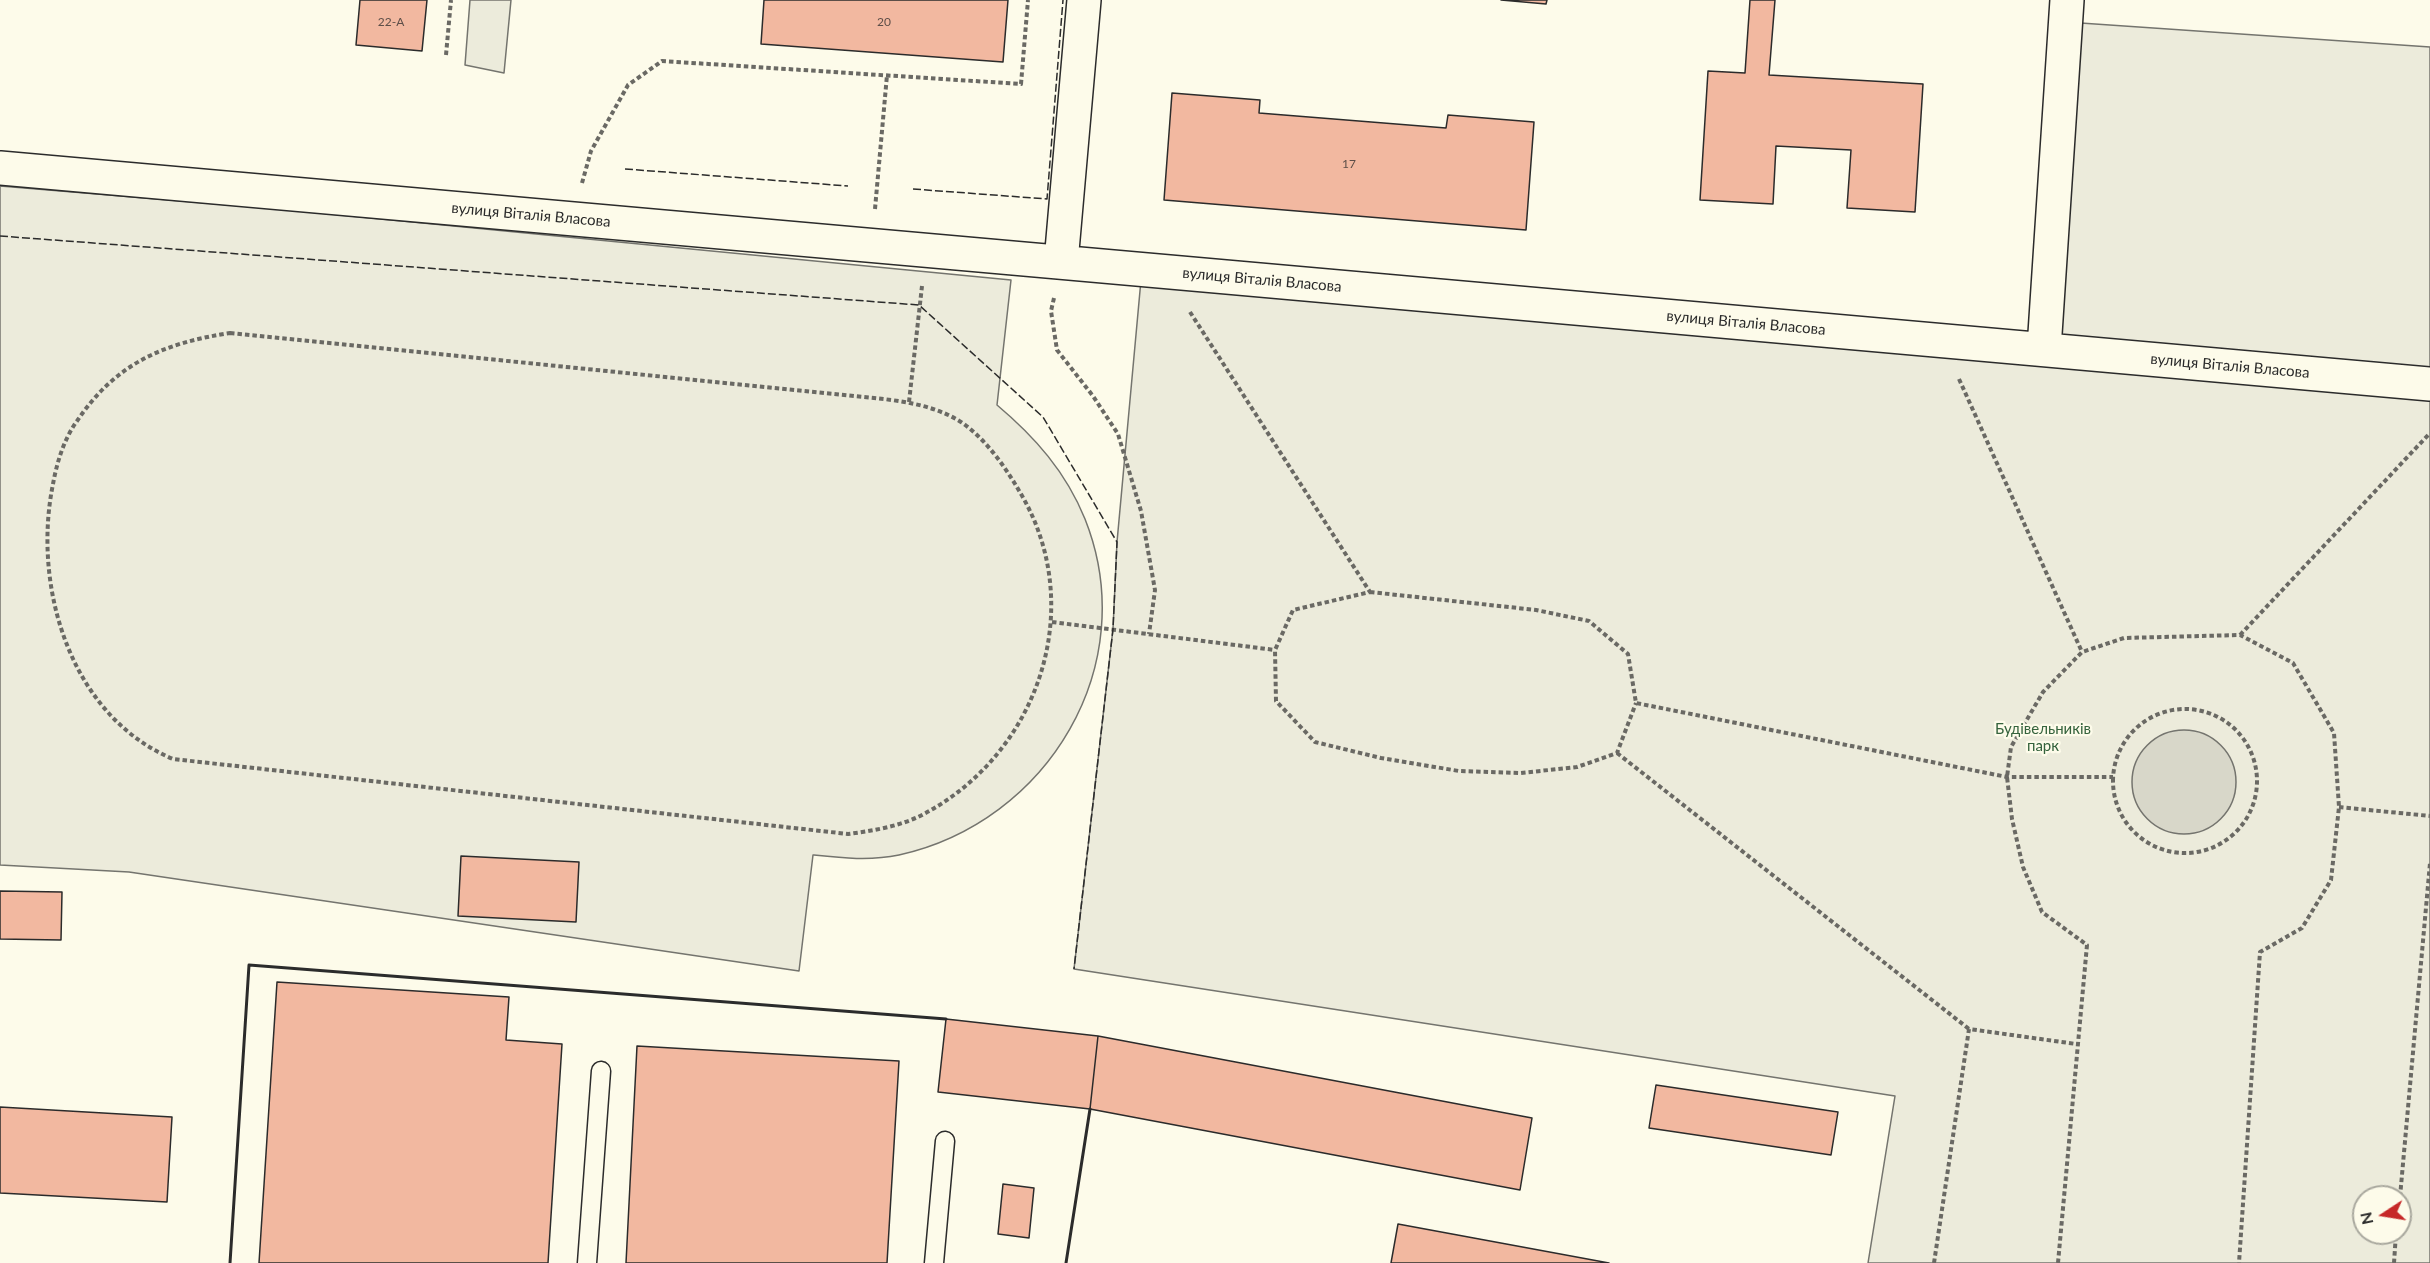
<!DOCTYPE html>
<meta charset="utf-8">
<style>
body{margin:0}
#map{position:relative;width:2430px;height:1263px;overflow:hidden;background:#fdfbea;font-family:Lato,sans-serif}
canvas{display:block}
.north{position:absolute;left:2352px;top:1185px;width:60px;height:60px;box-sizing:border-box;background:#fdfbea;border:2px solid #a9a89e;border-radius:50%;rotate:258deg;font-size:16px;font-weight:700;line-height:24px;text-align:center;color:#2b2b2b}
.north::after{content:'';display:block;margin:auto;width:21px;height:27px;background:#c62828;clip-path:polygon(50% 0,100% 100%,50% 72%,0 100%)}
</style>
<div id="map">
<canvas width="2430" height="1263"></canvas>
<div class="north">N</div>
</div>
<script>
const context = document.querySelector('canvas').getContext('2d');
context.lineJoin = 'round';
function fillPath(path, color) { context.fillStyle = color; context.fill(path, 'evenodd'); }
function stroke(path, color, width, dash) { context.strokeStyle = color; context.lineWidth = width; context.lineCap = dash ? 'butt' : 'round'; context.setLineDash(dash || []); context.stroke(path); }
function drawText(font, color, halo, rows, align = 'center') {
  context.font = font + ' Lato,sans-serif'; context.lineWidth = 4.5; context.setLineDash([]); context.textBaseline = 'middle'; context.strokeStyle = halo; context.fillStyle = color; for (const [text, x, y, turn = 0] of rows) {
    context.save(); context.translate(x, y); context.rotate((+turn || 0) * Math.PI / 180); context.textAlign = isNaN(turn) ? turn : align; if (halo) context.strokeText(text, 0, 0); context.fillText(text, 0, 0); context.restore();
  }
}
const green = new Path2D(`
 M470,0H511L504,73L465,65Z
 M2066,22L2430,47V1263H1868L1895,1096L1074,969L1113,629L1117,542L1142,269L2044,349ZM2364,1197H2400V1233H2364Z
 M0,186L278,209L1011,280L997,405C1035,437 1066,472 1085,519C1143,665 1048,822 899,855C870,861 842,858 813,855L799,971L129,872L0,865Z`);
const water = new Path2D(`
 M2132 782a52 52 0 1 1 104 0a52 52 0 1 1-104 0Z`);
const building = new Path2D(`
 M360,0H427L422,51L356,45Z
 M764,0H1008L1003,62L761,44Z
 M1501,0H1547L1546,4Z
 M1750,0H1775L1769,75L1923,84L1915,212L1847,208L1851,150L1776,146L1773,204L1700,200L1708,71L1745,73Z
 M1172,93L1260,100L1259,113L1446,128L1448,115L1534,122L1526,230L1164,200Z
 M461,856L579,862L576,922L458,916Z
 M0,891L62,892L61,940L0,939Z
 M277,982L509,997L506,1040L562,1044L548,1263H259Z
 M946,1019L1098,1036L1090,1109L938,1092Z
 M1098,1036L1532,1118L1520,1190L1090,1109Z
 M637,1046L899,1061L887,1263H626Z
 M1656,1085L1838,1112L1831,1155L1649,1128Z
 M0,1107L172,1117L167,1202L0,1193Z
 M1003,1184L1034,1188L1029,1238L998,1234Z
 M1398,1224L1609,1263H1391Z`);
const path = new Path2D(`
 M446,55L451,0
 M582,183L591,151L628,85L662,61L1021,84L1028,0
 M875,209L887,75
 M1054,298L1051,311L1057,350L1093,396L1118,434L1141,511L1155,590L1149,634
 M1190,312L1370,592L1293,610L1275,650L1276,701L1315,742L1381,758L1459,771L1521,773L1577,767L1617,753L1636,703
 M230,333L874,398C904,401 938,406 964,424C988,442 1006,468 1021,494C1089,610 1037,758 918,817C896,827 871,831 848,834L173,759C70,716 32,586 53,484C57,462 64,439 77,421C116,363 164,343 230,333Z
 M1959,379L2082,652
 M909,402L922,286
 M1370,592L1536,610L1589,621L1628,654L1636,703L2007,777H2113
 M1052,622L1275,650
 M2240,635L2430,433
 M2113 781a72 72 0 1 1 144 0a72 72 0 1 1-144 0Z
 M1617,753L1969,1029
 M2339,807L2430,816
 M2400,1197L2430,863
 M1934,1263L1969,1029L2076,1044
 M2058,1263L2087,945L2042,912L2023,867L2012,819L2007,777L2011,747L2043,692L2082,652L2124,638L2240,635L2293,663L2334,733L2339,807L2331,880L2302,928L2260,952L2239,1263
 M2394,1263L2396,1233`);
const lane = new Path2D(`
 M587,1263L601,1071
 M934,1263L945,1141`);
const street = new Path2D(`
 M0,168L2430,384
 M1061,262L1084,0
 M2044,349L2067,0`);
const fence = new Path2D(`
 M625,169L848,186
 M913,189L1047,199L1063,0
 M0,236L919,305L1043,417L1117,542L1113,629L1074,969`);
const wall = new Path2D(`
 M230,1263L249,965L946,1019
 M1066,1263L1090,1109`);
const numberNames = [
 ["22-А",391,22],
 ["20",884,22],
 ["17",1349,164]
];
const streetNames = [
 ["вулиця Віталія Власова",531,215,5],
 ["вулиця Віталія Власова",1262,280,5],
 ["вулиця Віталія Власова",1746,323,5],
 ["вулиця Віталія Власова",2230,366,5]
];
const parkNames = [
 ["Будівельників",2043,729],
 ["парк",2043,746]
];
fillPath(green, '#ecebdb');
stroke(green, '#74746e', 1.5);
fillPath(water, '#d8d7c9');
stroke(water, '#74746e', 1.5);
fillPath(building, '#f2b8a0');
stroke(building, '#2b2b2b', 1.5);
stroke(lane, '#2b2b2b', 21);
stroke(street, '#2b2b2b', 36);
stroke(path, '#6a6964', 4, [4.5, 3]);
stroke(lane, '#fdfbea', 18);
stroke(street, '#fdfbea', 33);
stroke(fence, '#2b2b2b', 1.5, [8, 3]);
stroke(wall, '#2b2b2b', 3);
drawText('12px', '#5d4e48', null, numberNames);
drawText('15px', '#2b2b2b', '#fdfbea', streetNames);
drawText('15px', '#34623c', '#fdfbea', parkNames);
</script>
